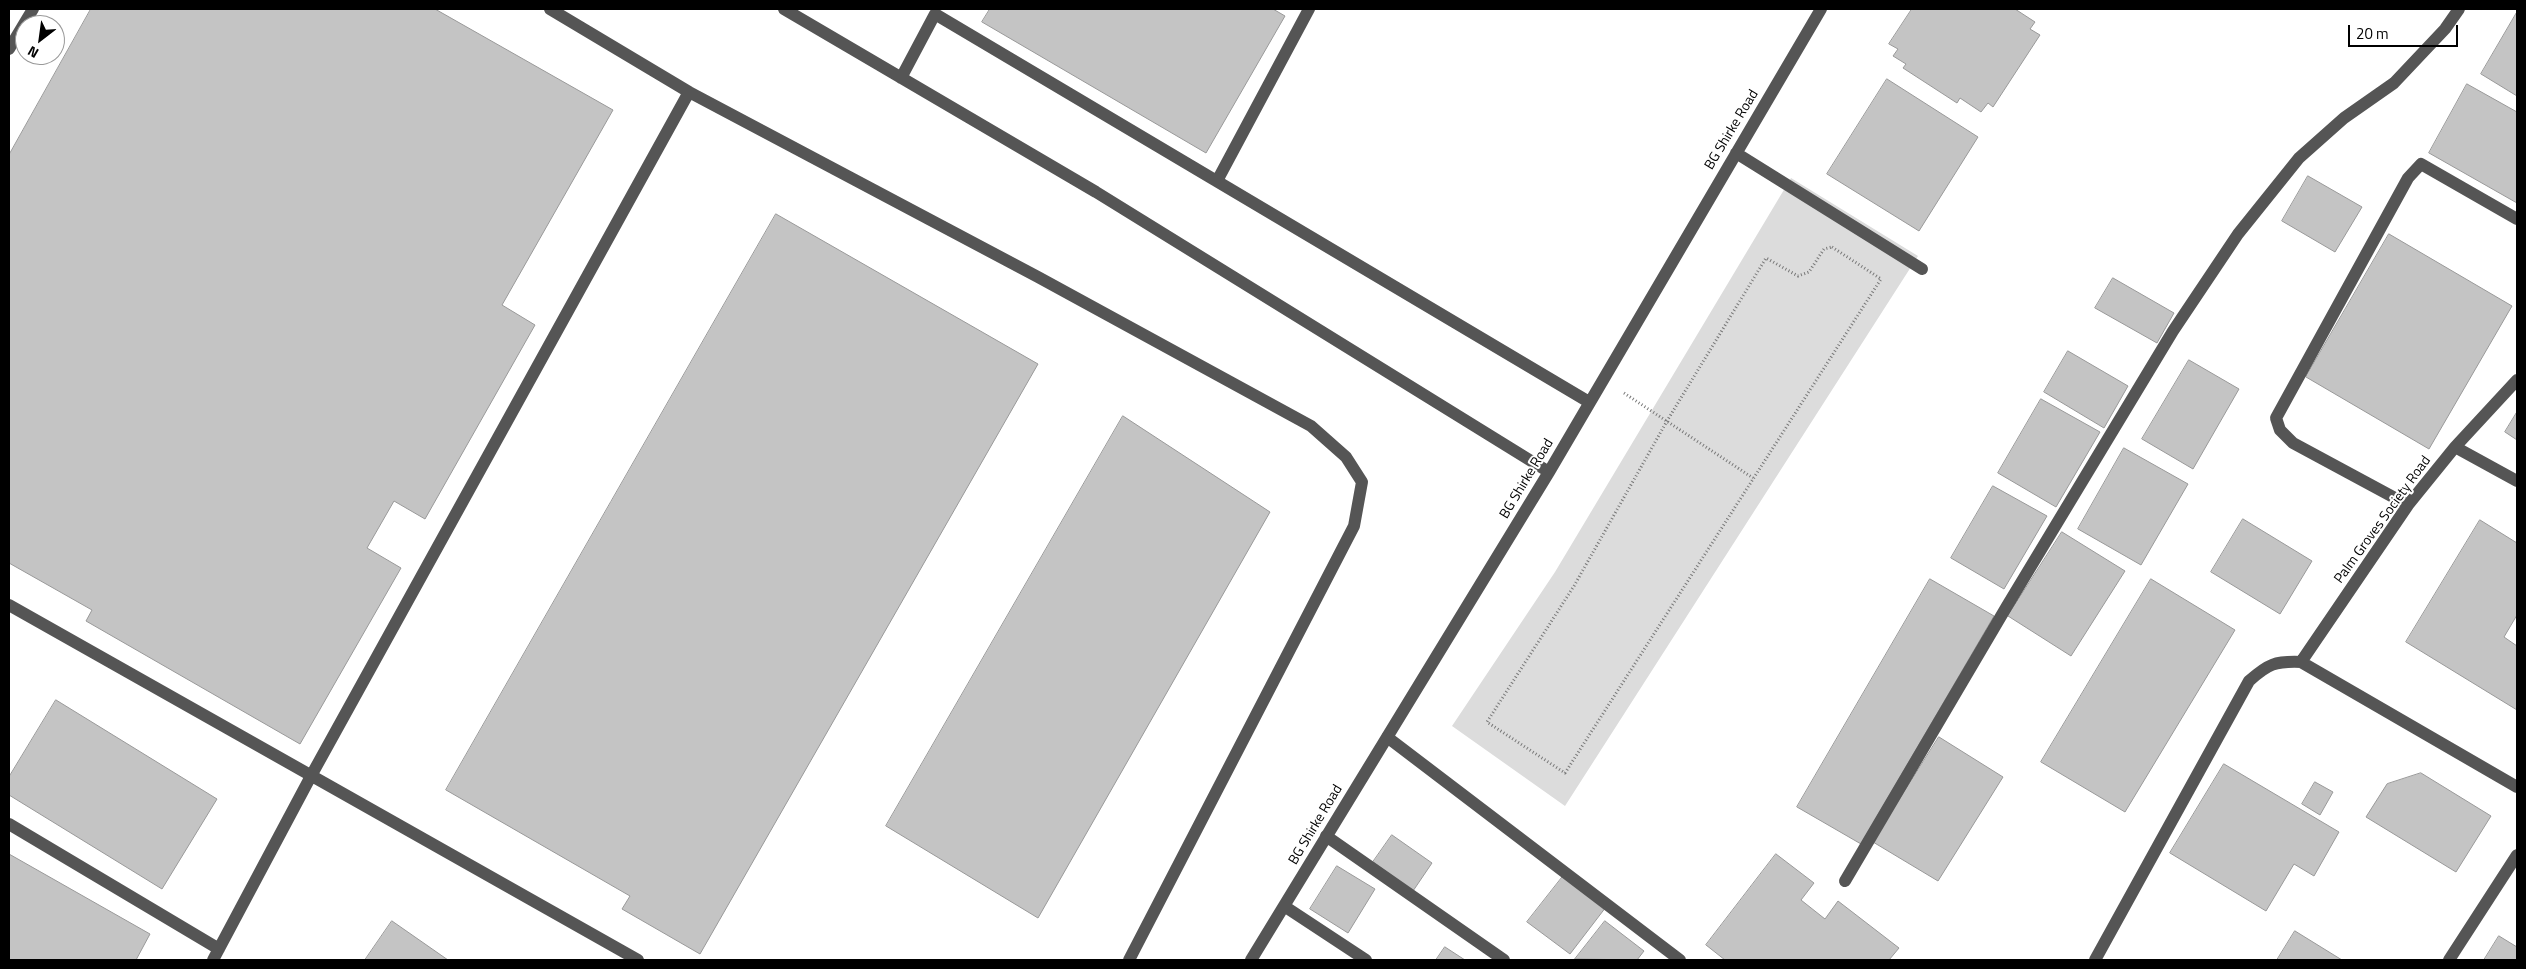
<!DOCTYPE html>
<style>
body{margin:0}
#map{position:relative;width:2526px;height:969px;overflow:hidden;background:#fff;font-family:"Titillium Web",sans-serif}
canvas{display:block}
.frame{position:absolute;inset:0;border:10px solid #000;pointer-events:none}
.north{position:absolute;left:15px;top:15px;width:50px;height:50px;box-sizing:border-box;background:#fff;border:1px solid #999;border-radius:50%;rotate:210deg;font-size:14px;font-weight:700;line-height:20px;text-align:center;color:#000}
.north::after{content:'';display:block;margin:auto;width:18px;height:22px;background:#000;clip-path:polygon(50% 0,100% 100%,50% 72%,0 100%)}
.scale{position:absolute;left:2348px;top:25px;width:110px;height:22px;box-sizing:border-box;border:2px solid #000;border-top:0;padding-left:6px;font-size:15px;line-height:18px;white-space:nowrap;color:#000;-webkit-text-stroke:4px #fff;paint-order:stroke}
</style>
<div id="map">
<canvas width="2526" height="969"></canvas>
<div class="frame"></div>
<div class="north">N</div>
<div class="scale">20 m</div>
</div>
<script>
const context = document.querySelector('canvas').getContext('2d');
context.lineJoin = 'round';
function fillPath(path, color) { context.fillStyle = color; context.fill(path, 'evenodd'); }
function stroke(path, color, width, dash) { context.strokeStyle = color; context.lineWidth = width; context.lineCap = dash ? 'butt' : 'round'; context.setLineDash(dash || []); context.stroke(path); }
function drawText(font, color, halo, rows, align = 'center') {
  context.font = font + ' "Titillium Web",sans-serif'; context.lineWidth = 4; context.setLineDash([]); context.textBaseline = 'middle'; context.strokeStyle = halo; context.fillStyle = color; for (const [text, x, y, turn = 0] of rows) {
    context.save(); context.translate(x, y); context.rotate((+turn || 0) * Math.PI / 180); context.textAlign = isNaN(turn) ? turn : align; if (halo) context.strokeText(text, 0, 0); context.fillText(text, 0, 0); context.restore();
  }
}
const green = new Path2D(`
 M1791,178L1918,256L1565,806L1452,726L1555,572Z`);
const building = new Path2D(`
 M91,9H435L613,110L502,305L535,325L425,519L394,501L367,548L401,568L300,744L86,621L92,610L9,563V155Z
 M990,9H1273L1285,16L1206,153L982,22Z
 M1912,9H2015L2035,22L2030,29L2040,35L1993,107L1988,103L1981,112L1960,98L1957,103L1903,68L1906,64L1893,56L1898,49L1889,44Z
 M2517,12V96L2481,74Z
 M1887,79L1978,137L1919,231L1827,174Z
 M2467,84L2517,112V203L2429,153Z
 M2308,176L2362,207L2335,252L2282,221Z
 M776,214L1038,364L700,954L622,909L630,896L446,790Z
 M2389,234L2512,306L2429,449L2306,377Z
 M2113,278L2174,313L2157,343L2095,308Z
 M2068,351L2128,386L2104,428L2044,392Z
 M2189,360L2239,389L2193,469L2142,439Z
 M2041,399L2100,432L2056,507L1998,473Z
 M2517,412V440L2505,432Z
 M1123,416L1270,512L1038,918L886,826Z
 M2124,448L2188,484L2141,565L2078,529Z
 M1993,486L2047,516L2004,589L1951,558Z
 M2243,519L2312,561L2280,614L2211,572Z
 M2480,520L2517,543V615L2504,637L2517,646V710L2406,642Z
 M2062,532L2125,571L2071,656L2008,616Z
 M1930,579L1994,616L1861,844L1797,807Z
 M2151,579L2235,630L2125,812L2041,762Z
 M56,700L217,799L162,889L9,795V777Z
 M1939,737L2003,777L1938,881L1873,842Z
 M2224,764L2339,832L2314,876L2294,864L2266,911L2170,853Z
 M2421,773L2491,816L2456,872L2366,817L2387,784Z
 M2315,782L2333,792L2320,815L2302,804Z
 M1392,835L1432,863L1413,891L1373,862Z
 M9,854L150,934L136,960H9Z
 M1776,854L1814,883L1801,900L1825,919L1838,901L1899,948L1889,960H1725L1706,945Z
 M1337,866L1375,889L1348,933L1310,909Z
 M1564,875L1606,907L1570,954L1527,922Z
 M392,921L448,960H365Z
 M1605,921L1644,951L1637,960L1575,959Z
 M2295,931L2342,960H2277Z
 M2499,936L2517,947V960H2484Z
 M1445,947L1465,960H1436Z`);
const path = new Path2D(`
 M1832,247L1881,279L1565,773L1487,722L1574,586L1667,421L1766,258L1798,276L1809,272L1824,249Z
 M1624,393L1753,478`);
const minor = new Path2D(`
 M550,9L689,92
 M784,9L1096,192L1549,472
 M9,49L33,9
 M901,78L935,14L1589,402
 M1736,153L1922,269
 M1217,181L1309,9
 M2455,447L2517,481
 M2408,505L2293,443L2280,430L2276,418L2408,178L2421,164L2517,219
 M9,605L638,960
 M2301,662L2408,505L2455,447L2517,380
 M1387,737L1680,960
 M9,824L219,949
 M1326,836L1504,960
 M1845,881L2007,606L2173,331L2238,234L2299,158L2344,118L2394,83L2445,29L2459,9
 M1284,906L1366,960
 M213,960L311,776L689,92L1038,277L1311,426L1346,457L1362,482L1354,526L1129,960
 M1251,960L1549,472L1821,9
 M2095,960L2249,681C2268,664 2275,661 2301,662L2517,787
 M2449,960L2517,855`);
const streetNames = [
 ["BG Shirke Road",1732,130,-59],
 ["BG Shirke Road",1527,479,-59],
 ["Palm Groves Society Road",2383,520,-54],
 ["BG Shirke Road",1316,825,-59]
];
fillPath(green, '#dcdcdc');
fillPath(building, '#c4c4c4');
stroke(building, '#999', 1);
stroke(path, '#777', 3, [1, 2.5]);
stroke(minor, '#555', 12);
drawText('14px', '#000', '#fff', streetNames);
</script>
